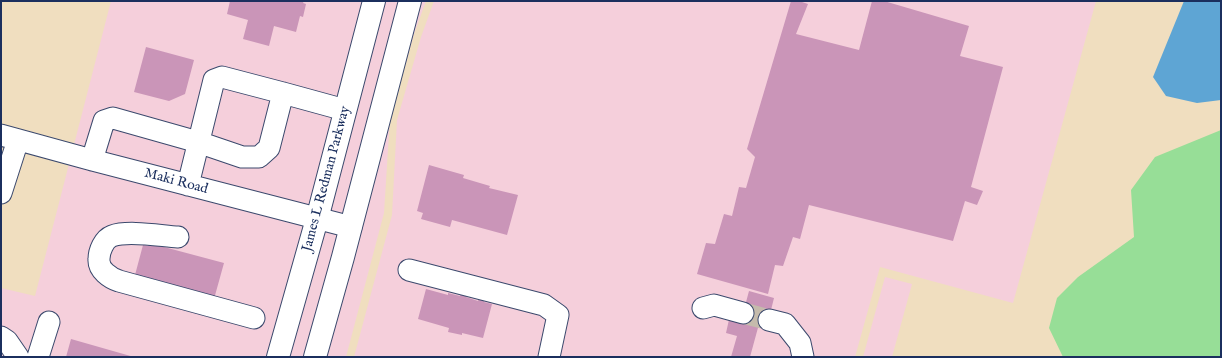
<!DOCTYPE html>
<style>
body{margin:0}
#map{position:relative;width:1222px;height:358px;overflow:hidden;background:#f0debf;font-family:"IM FELL English",serif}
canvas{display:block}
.frame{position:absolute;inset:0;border:2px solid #1b2f5e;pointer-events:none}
</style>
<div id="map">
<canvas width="1222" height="358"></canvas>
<div class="frame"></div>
</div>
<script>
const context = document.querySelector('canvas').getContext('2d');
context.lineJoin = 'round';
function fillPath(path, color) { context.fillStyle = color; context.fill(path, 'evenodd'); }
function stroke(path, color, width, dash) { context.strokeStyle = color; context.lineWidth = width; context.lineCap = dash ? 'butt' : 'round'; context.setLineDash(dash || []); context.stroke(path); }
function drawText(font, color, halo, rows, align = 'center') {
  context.font = font + ' "IM FELL English",serif'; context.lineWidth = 4; context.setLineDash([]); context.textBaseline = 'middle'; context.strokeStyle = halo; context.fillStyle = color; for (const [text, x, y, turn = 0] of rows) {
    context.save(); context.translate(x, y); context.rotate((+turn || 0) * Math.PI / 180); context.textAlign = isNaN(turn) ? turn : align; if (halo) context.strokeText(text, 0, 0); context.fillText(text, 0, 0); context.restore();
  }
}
const built = new Path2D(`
 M111,1H364L269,357H1V288L35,296Z
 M383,1H400L305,357H288Z
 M419,1H426L414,34L390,118L384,213L346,357H324Z
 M434,1H1096L1013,303L880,267L855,357H354L392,215L397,120L421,37Z
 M885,277L912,284L892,357H863Z`);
const green = new Path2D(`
 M1221,130V357H1063L1049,328L1057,298L1078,277L1134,237L1131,190L1155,157Z`);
const water = new Path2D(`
 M1184,1H1221V100L1197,103L1166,96L1153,77Z`);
const building = new Path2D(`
 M230,1H304L303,3L306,4L303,17L300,16L296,32L274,26L269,46L243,39L248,20L227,14Z
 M791,1H799L808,4L796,34L859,50L872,1H884L969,26L960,56L1003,67L971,187L983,191L977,205L965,201L953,241L809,205L800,239L793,237L783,266L775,265L768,294L697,274L706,243L715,244L724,214L732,216L739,187L746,188L755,157L747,149Z
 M146,47L194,60L185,94L169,101L134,92Z
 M429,165L464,175L463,178L490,186L489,188L518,195L507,235L452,220L450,227L421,219L423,213L417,211Z
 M149,243L224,263L214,299L135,275L143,245L148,246Z
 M426,289L448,295V293L460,296L461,293L467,294L466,297L478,301L479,297L485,299L484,302L492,304L483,338L462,333V335L448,332L449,328L418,319Z
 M749,291L774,298L767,326L759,324L750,357H731L737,336L726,333L730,315L742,317Z
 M71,339L134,357H66Z`);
const minorTunnel = new Path2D(`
 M743,313L769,320`);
const minor = new Path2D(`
 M1,135L92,160L351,227
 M92,160L104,121L113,118L198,142L242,157H259L269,148L283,93L345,110
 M188,185L214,80L222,77L283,93
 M1,193L18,140
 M178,237C161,236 128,230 112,236C104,239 99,251 99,259C98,270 110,278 119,281L254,318
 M409,270L544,305L558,315L549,357
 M703,308L714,305L743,313
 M769,320L785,324L800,343L803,357
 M1,337L7,341L18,357
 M38,357L49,322`);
const major = new Path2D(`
 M278,357L317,219L374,1
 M315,357L343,257L410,1`);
const streetNames = [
 ["James L Redman Parkway",327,179,-75],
 ["Maki Road",176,182,15]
];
fillPath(built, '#f5cfdb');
fillPath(green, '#97de97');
fillPath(water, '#5ea5d4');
fillPath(building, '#ca95b8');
stroke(minorTunnel, '#c5bbac', 21, [21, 10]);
stroke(minor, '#3b496d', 23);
stroke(major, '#3b496d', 24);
stroke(minor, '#fff', 21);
stroke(major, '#fff', 22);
drawText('14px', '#1b2f5e', '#fff', streetNames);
</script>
